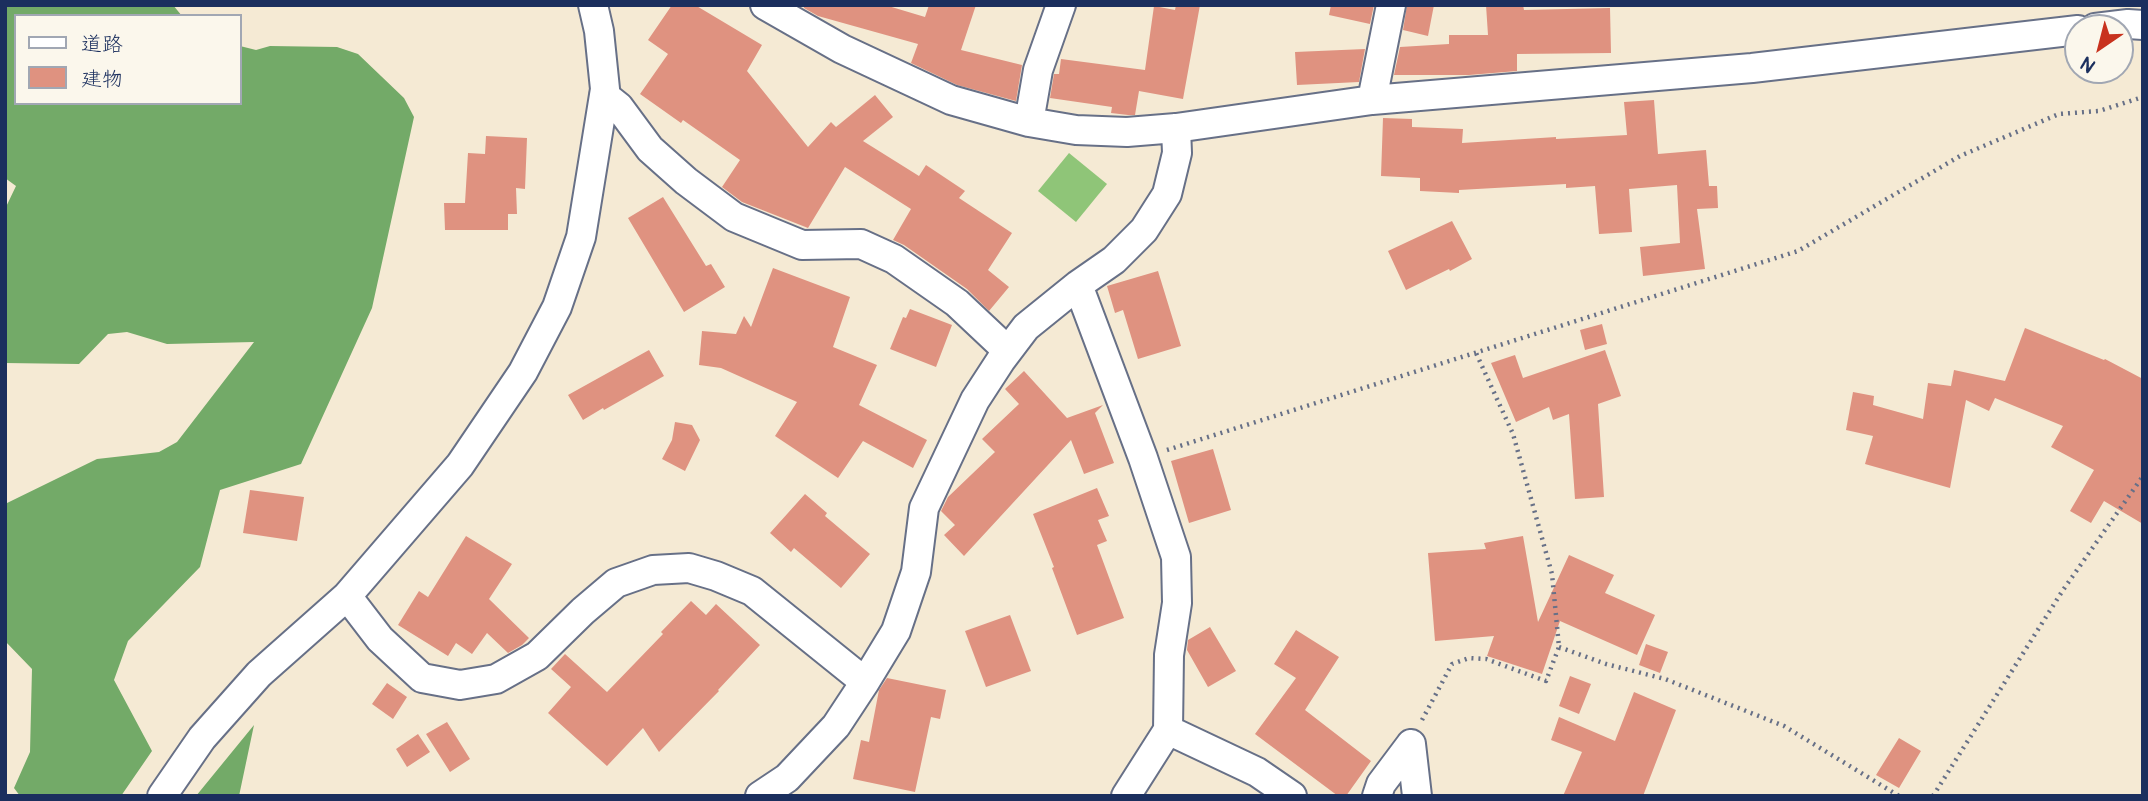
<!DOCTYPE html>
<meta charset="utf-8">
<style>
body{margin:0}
#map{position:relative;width:2148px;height:801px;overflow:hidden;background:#f5ead4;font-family:Pangolin,"Klee One",sans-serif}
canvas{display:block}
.frame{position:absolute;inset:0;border:7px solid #1b2f5e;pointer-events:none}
.legend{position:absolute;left:14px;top:14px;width:228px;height:91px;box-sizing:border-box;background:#fbf7ec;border:2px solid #a1a7b3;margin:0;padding:9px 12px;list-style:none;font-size:21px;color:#1b2f5e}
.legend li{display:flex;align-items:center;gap:14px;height:35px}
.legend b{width:35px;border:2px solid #a1a7b3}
.north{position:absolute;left:2064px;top:14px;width:70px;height:70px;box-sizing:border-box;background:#fbf7ec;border:2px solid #a1a7b3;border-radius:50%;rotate:215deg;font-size:19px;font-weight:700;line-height:28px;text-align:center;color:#1b2f5e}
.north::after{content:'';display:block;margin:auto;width:24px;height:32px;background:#c8321e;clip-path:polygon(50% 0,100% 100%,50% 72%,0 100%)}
</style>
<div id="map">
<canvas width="2148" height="801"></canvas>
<div class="frame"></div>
<ul class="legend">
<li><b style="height:9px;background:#fff"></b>道路</li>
<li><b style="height:19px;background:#df9280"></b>建物</li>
</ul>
<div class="north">N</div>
</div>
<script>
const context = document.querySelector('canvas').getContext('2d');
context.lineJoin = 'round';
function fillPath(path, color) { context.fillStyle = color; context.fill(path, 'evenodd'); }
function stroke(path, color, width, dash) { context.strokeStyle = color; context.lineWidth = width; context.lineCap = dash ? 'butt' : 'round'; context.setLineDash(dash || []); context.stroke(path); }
const green = new Path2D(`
 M1069,153L1107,184L1076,222L1038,191Z`);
const forest = new Path2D(`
 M5,5H173L182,16H16V103H240V46L256,50L270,46L337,47L358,54L404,98L414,117L372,308L301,464L220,490L200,567L128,641L114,680L152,751L121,796H20L14,788L30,752L32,669L5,641V504L97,459L159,452L177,442L254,342L167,344L127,332L108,334L79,364L5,363V209L16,186L5,178Z
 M254,725L239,796H196Z`);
const building = new Path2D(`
 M672,5H695L762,45L747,71L808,147L831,122L836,127L875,95L893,117L863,141L919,176L926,165L965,191L959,198L1012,233L988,270L1009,287L989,311L967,289L904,245L893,240L911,209L845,167L808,228L742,202L722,187L740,160L683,120L681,123L640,94L668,54L648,40Z
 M804,5H885L925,17L929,5H976L961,50L1022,65L1016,101L957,85L911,63L918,44L818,16L804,8Z
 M1176,5H1200L1183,99L1139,91L1135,115H1128L1111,113L1112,107L1050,98L1054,74H1059L1061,59L1145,70L1154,6L1175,10Z
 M1331,5H1374L1370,24L1329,15Z
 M1407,5H1434L1428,36L1403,30Z
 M1486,5H1523L1524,10L1610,8L1611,53L1517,54V71L1469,75H1394L1400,47L1449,44V35H1488Z
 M1365,49L1359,82L1297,85L1295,52Z
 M1654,100L1658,154L1706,150L1709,186H1717L1718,208L1697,209L1705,269L1643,276L1640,247L1680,243L1677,185L1629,189L1632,232L1599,234L1595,186L1566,188V184L1459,190V193L1420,191V178L1381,176L1383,118L1412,119V127L1463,129L1462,143L1556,137V139L1627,135L1624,102Z
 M486,136L527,138L525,189L516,188L517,214H508V230H445L444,203H465L468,153L485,154Z
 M663,197L706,266L711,264L725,287L684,312L628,218Z
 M1452,221L1472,259L1450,271L1449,269L1406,290L1388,251Z
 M773,268L850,297L833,347L877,365L859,405L927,440L913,468L863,441L838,478L775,436L797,402L721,368L699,365L702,331L736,334L744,316L751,327Z
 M1158,271L1181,346L1138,359L1123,310L1115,313L1107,286Z
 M910,309L952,325L936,367L890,349L903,317L906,318Z
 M1602,324L1607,344L1585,350L1580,330Z
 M2025,328L2104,360L2105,359L2143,379V524L2104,501L2091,523L2070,511L2094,470L2051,447L2063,426L1995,398L1989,411L1966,400L1950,488L1865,464L1873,436L1846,430L1853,392L1874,396L1873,405L1923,419L1928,383L1951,386L1954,370L2005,381Z
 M649,350L664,376L604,410L603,408L583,420L568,395Z
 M1605,350L1621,396L1598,404L1604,497L1575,499L1569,414L1553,420L1549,407L1516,422L1491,363L1515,355L1523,378Z
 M1024,371L1067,418L1103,405L1095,413L1114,463L1084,474L1071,440L964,556L944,535L955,525L941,511L948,497L995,452L982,439L1019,404L1005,389Z
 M675,422L692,425L700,440L685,471L662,459L672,440Z
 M1213,449L1231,510L1189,523L1171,461Z
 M1097,488L1109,516L1098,520L1107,541L1097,545L1124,618L1077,635L1052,568L1054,567L1033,514Z
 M250,490L304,497L297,541L243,533Z
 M805,494L827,513L825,516L870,554L841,588L794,548L791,552L770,533Z
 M466,536L512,564L489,599L529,638L522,645L508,653L487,633L472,654L456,643L448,656L398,625L419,591L428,597Z
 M1523,536L1538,622L1569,555L1614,575L1605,593L1655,615L1637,655L1560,621L1542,674L1487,656L1494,636L1435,641L1428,553L1486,549L1484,543Z
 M691,601L706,615L716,604L760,645L718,690L719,691L659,752L643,728L607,766L548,713L571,687L551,669L565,654L607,692L663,634L661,632Z
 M1010,615L1031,671L986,687L965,631Z
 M1210,627L1236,671L1208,687L1187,650L1188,640Z
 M1296,630L1339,657L1305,710L1371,761L1346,796H1338L1255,734L1296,678L1274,664Z
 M1646,644L1668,652L1660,673L1639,665Z
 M1570,676L1591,684L1579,714L1559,706Z
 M887,678L946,690L940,719L931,717L915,792L853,779L861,740L869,742L879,690Z
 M387,683L407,697L393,719L372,704Z
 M1634,692L1676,710L1643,796H1563L1582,752L1551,740L1559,717L1615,741Z
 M447,722L470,759L450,772L426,734Z
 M418,734L430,752L407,767L396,749Z
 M1899,738L1921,751L1899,788L1876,775Z`);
const path = new Path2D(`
 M1167,450L1798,251L1960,156L2059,114L2099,111L2143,97
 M1559,647L1606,664L1665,679L1784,726L1899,796
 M1422,720L1452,664L1469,658L1486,659L1546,681L1559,647L1552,574L1513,434L1476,353
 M1933,796L2063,590L2143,476`);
const minor = new Path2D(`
 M765,5L842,49L951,100L1029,122L1076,130L1127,132L1176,128L1372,100L1752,68L2078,30
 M2095,28L2128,24L2143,25
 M604,95L619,107L650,149L686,181L734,217L802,245L861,244L894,259L957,303L1008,351
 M1372,100L1391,5
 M1029,122L1038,70L1061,5
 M1078,285L1143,458L1176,557L1177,603L1169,655L1168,730L1126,796
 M347,596L380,639L422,678L460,685L496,679L537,656L583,611L616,583L653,570L689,568L716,576L752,591L865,682
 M1168,730L1257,772L1292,796
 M1411,744L1417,796
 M162,796L202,738L259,674L347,596L460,465L523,372L557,307L581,237L605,89L599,31L593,5
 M760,796L787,778L836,726L865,682L896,631L916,572L924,508L975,400L1001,360L1026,327L1078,285L1114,260L1144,230L1167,194L1177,153L1176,128
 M1377,796L1381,784L1411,744`);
fillPath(green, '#8fc578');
fillPath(forest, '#73aa68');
fillPath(building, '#df9280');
stroke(minor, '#677087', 32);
stroke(path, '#677087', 4.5, [2, 5]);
stroke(minor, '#fff', 28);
</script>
